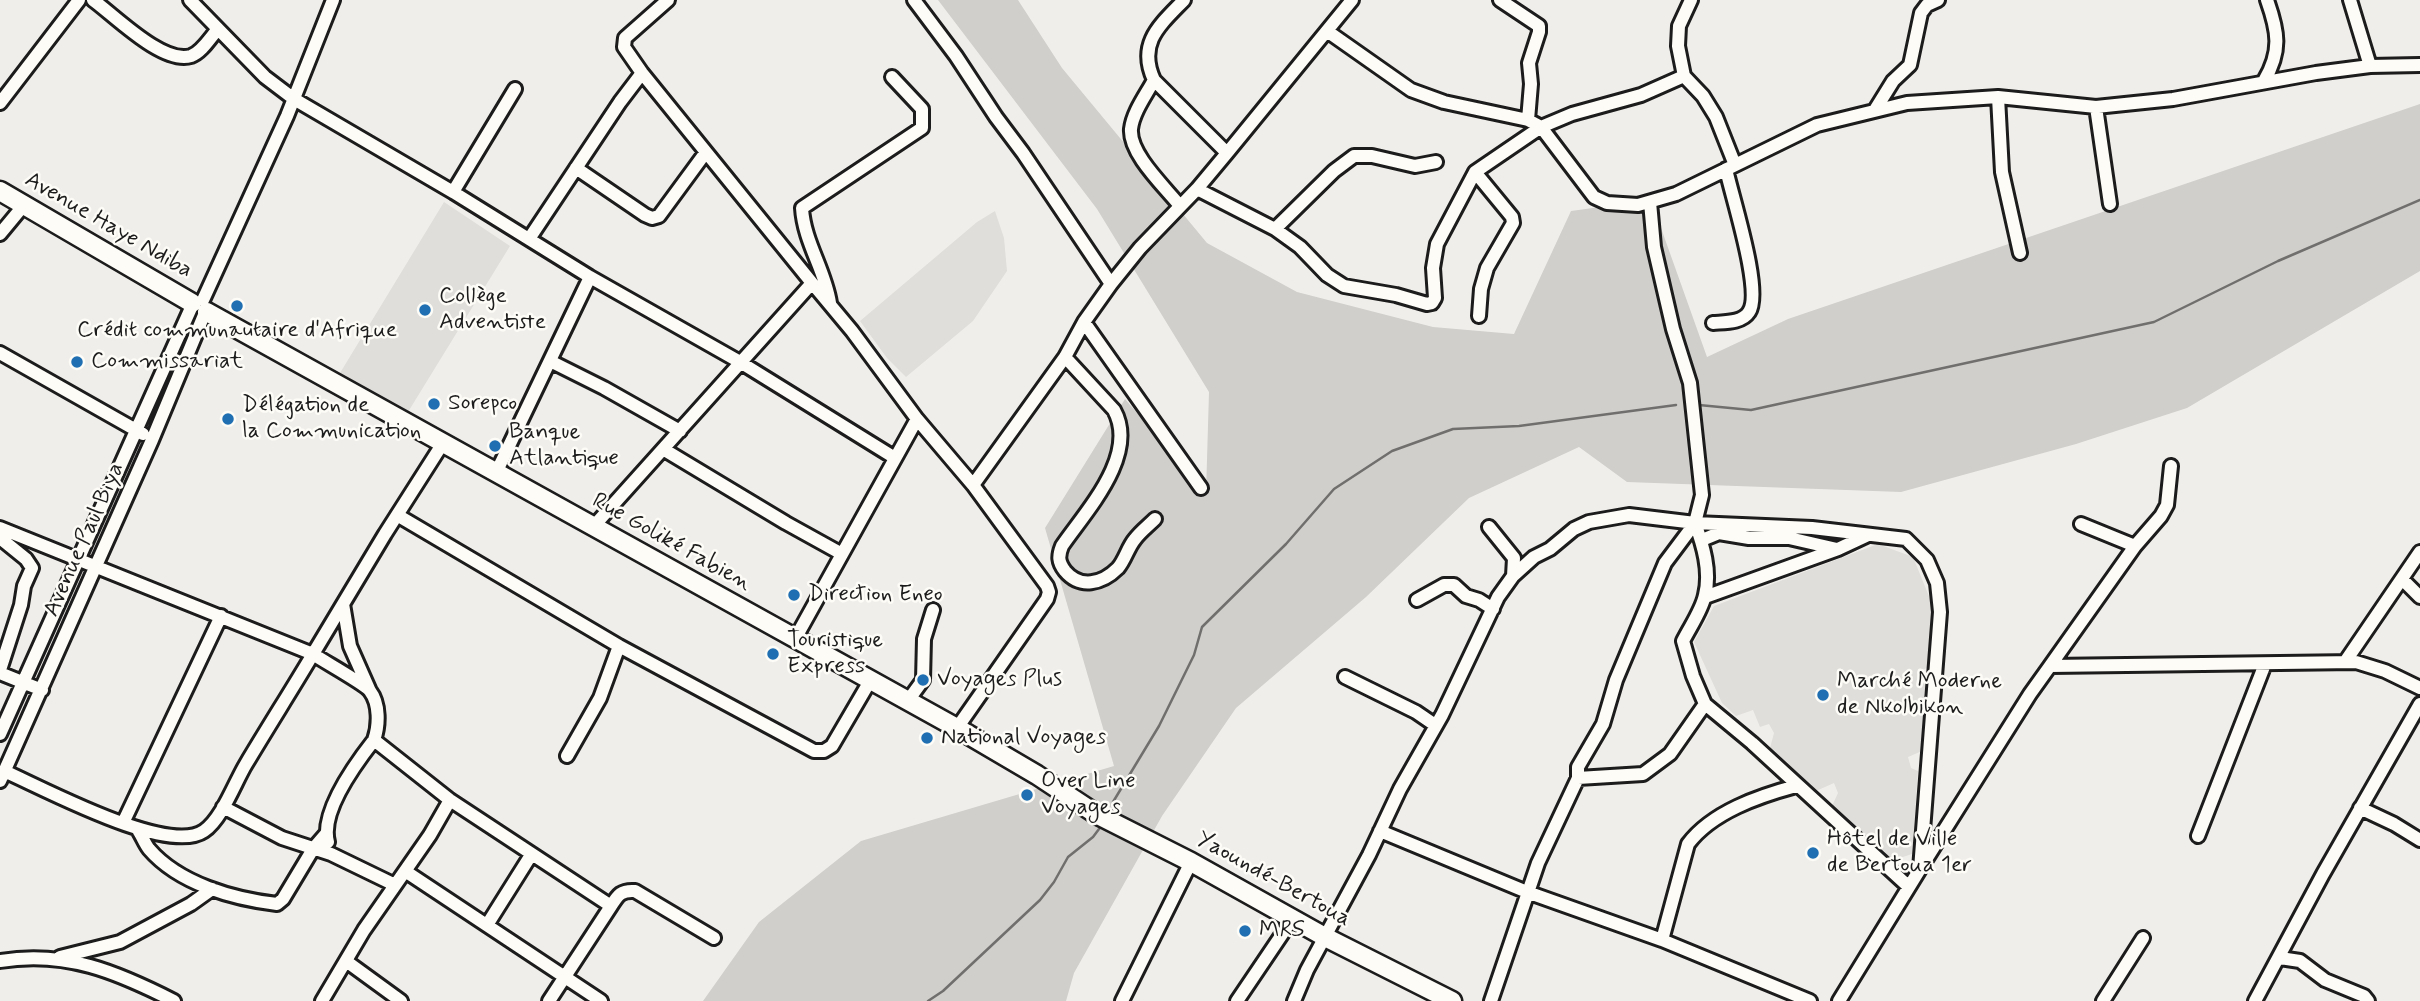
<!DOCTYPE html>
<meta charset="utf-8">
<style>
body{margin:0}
canvas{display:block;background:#f0eeea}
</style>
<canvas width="2420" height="1001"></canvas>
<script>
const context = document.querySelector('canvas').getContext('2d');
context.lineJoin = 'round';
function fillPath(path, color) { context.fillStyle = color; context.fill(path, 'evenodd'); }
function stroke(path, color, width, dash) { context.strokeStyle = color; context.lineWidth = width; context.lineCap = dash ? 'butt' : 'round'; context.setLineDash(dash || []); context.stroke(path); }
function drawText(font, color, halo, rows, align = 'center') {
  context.font = font + ' Mynerve,sans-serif'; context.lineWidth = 5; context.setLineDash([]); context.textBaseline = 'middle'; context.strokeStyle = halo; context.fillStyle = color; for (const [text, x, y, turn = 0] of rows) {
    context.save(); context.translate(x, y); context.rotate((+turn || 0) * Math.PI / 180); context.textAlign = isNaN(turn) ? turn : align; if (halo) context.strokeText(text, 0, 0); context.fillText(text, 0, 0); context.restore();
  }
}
const built = new Path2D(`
 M444,202L510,246L408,412L340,373Z
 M995,211L1004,238L1007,271L973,321L906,377L887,358L860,321L977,222Z
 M1878,544L1913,557L1935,611L1931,667L1918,671L1920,681L1928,687L1922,751L1908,757L1911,768L1918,771L1912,854L1891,861L1832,806L1838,793L1834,783L1816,791L1770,748L1774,733L1769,724L1760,727L1753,710L1736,716L1722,703L1694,642L1714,606Z`);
const green = new Path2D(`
 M938,0H1018L1062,68L1207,243L1297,292L1433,327L1514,334L1571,211L1651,200L1707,357L1788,319L2420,104V271L2187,408L2076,444L1901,492L1627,482L1579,447L1469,498L1366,597L1236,708L1162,816L1074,973L1066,1001H703L759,922L861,841L1114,766L1045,528L1125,399L1206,493L1209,392L1097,209Z`);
const stream = new Path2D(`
 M1699,405L1751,410L2154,322L2278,261L2420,200
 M1113,802L1159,726L1194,655L1202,627L1286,544L1334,489L1392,451L1453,429L1519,426L1676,405
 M928,1001L943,991L1040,900L1054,882L1068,857L1093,837L1099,829`);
const minor = new Path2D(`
 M93,0C114,15 163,65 191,56C202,52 210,38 218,29
 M190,0L265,77L294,99L453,192L590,277L740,362L895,458
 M668,0L625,38L624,47L642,73L812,283
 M914,0L956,56L996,117L1023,153L1111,284
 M1184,0C1160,25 1137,43 1154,80L1227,153
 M1500,0L1539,26V32L1529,63L1531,84L1528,120
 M1691,0L1679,26L1678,46L1684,76L1703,96L1716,117L1735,165
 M2350,0L2370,66
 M1327,31L1411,90L1444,102L1528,120L1541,127L1594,197L1607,203L1638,205L1676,194L1817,125L1907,103L1998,97L2096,107L2173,99L2316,73L2370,66L2420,65
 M1154,80C1146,95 1133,112 1131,129C1129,154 1165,187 1180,206
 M2264,81C2282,51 2278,31 2267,0
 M1998,97L2002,172L2020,253
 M0,103L79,0
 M2096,107L2110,204
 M1875,110L1893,81L1910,65L1921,13L1927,5L1938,0
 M576,168L645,215L652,218L659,216L706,152
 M1475,172L1512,217L1513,223L1487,268L1481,289L1479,316
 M1197,189L1275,229L1300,247L1327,275L1344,286L1396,295L1427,304L1432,303L1435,298L1433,268L1437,244L1475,172L1541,127L1572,114L1641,95L1684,76
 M453,192L515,89
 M1275,229L1334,171L1354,156H1372L1415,166L1436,162
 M0,234L24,205
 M529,239L620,102L642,73
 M203,300L287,116L333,0
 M830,303C825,270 804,242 802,208L922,128V109L892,77
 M1084,322L1201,488
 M1713,323C1725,322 1742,323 1749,312C1763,292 1732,197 1726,169
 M0,353L143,434
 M1065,357L1114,410C1139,455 1086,511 1062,546C1058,556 1058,562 1065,571C1080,589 1102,584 1118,568C1125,560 1128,547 1135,539C1140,532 1148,526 1155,519
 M550,361L604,388L680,431
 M443,443L385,534L313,654C323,661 365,684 370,691C380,704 379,726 374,740L450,800L611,906L549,1001
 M663,449L786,523L842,554
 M496,473L590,277
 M973,485L1065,357L1084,322L1111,284L1140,248L1197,189L1227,153L1352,0
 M397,515L619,646L814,751H824L832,746L870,681
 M1695,523C1703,545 1711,571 1705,595C1702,610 1690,627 1683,641L1693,676L1705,704L1752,743L1909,887
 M2081,524L2135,546
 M593,527L812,283L852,331L917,419L973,485L1047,586L1049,592L1047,599L957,728
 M1489,527L1514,558L1513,576
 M0,528L313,654C291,691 268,727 246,764C235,782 222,819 204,831C168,856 43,788 4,771
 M0,538L26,559L32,568L24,586L21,605L0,670
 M1702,540L1719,533L1749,538H1789L1837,549
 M2402,579L2420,597
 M1705,597L1838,549L1868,535
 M1417,600L1444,585H1454L1466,596L1479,600L1493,609
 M343,604L350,646L369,689
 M795,639L917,419
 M2345,662L2420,552
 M2050,666L2135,546L2161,516L2167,505L2171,466
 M0,673L42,690
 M1345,677L1416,712L1435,725
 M907,702L923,680L924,639L933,610
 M0,734L191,308
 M567,756L600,698L619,646
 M1578,778V767L1603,724L1616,680L1665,563L1695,523L1702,495L1690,383L1673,329L1654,247L1650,202
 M0,781L152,440L204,315
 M223,807L282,838L331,854L395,885
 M2360,808L2394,824L2420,840
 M123,823L221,616
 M138,830C142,836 145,844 149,849C179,884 234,899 277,904L283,899L313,849L326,834
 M1380,831L1527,892L1662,940L1810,1001
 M2198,836L2265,664
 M328,842C320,812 356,763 374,740
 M405,871L601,1001
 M611,906C618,895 621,890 635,891L714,938
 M487,925L531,855
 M1662,940L1688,844C1712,812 1759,796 1796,786
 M60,957L120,942L191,904L212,889
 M2280,958L2300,961L2325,980L2364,996L2368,1001
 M0,961C65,950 117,972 174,1001
 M346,961L401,1001
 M322,1001L364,930L430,835L450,800
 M1122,1001L1191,862
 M1237,1001L1293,918
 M1294,1001L1307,970L1369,855L1400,789L1442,715L1498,597L1513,576L1534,557L1550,549L1574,529L1589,522L1629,515L1695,523L1812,528L1906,539L1927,560L1937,583L1940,612L1920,869
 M1491,1001L1538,863L1578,778L1643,774L1670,754L1705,704
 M1839,1001L1920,869L2030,694L2050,666L2356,662L2385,671L2420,688
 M2103,1001L2143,938
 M2255,1001L2323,874L2420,704`);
const highway = new Path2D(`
 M0,191L192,303
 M207,312L957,728L1037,775L1096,814L1191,862L1325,937L1452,1001`);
const markers = [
 [237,306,7,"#1f6fb2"],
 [425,310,7,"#1f6fb2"],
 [77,362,7,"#1f6fb2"],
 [434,404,7,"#1f6fb2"],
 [228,419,7,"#1f6fb2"],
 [495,446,7,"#1f6fb2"],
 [794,595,7,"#1f6fb2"],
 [773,654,7,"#1f6fb2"],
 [923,680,7,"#1f6fb2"],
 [1823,695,7,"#1f6fb2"],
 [927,738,7,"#1f6fb2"],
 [1027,795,7,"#1f6fb2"],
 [1813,853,7,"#1f6fb2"],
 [1245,931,7,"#1f6fb2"]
];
const streetNames = [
 ["Avenue Haye Ndiba",108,226,30],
 ["Avenue Paul Biya",85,540,-66],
 ["Rue Goliké Fabien",671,543,29],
 ["Yaoundé-Bertoua",1273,880,29]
];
const poiNames = [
 ["Collège",439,297],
 ["Adventiste",439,323],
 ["Crédit communautaire d'Afrique",237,331,"center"],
 ["Commissariat",91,362],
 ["Sorepco",448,404],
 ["Délégation de",242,406],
 ["la Communication",242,432],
 ["Banque",509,433],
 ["Atlantique",509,459],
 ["Direction Eneo",808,595],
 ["Touristique",787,641],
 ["Express",787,667],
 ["Voyages Plus",937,680],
 ["Marché Moderne",1837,682],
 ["de Nkolbikon",1837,708],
 ["National Voyages",941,738],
 ["Over Line",1041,782],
 ["Voyages",1041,808],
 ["Hôtel de Ville",1827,840],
 ["de Bertoua 1er",1827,866],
 ["MRS",1259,931]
];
fillPath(built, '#e0deda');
fillPath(green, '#d0cfcc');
stroke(stream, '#706f6d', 2.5);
stroke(minor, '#1c1c1c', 18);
stroke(highway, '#1c1c1c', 23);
stroke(minor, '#fdfcf7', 12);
stroke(highway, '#fdfcf7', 18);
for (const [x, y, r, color] of markers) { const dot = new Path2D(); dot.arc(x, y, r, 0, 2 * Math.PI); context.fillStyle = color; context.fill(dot); stroke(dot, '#fdfcf7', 2.5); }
drawText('23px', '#1c1c1c', '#fdfcf7', streetNames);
drawText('23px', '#1c1c1c', '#fdfcf7', poiNames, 'left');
</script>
